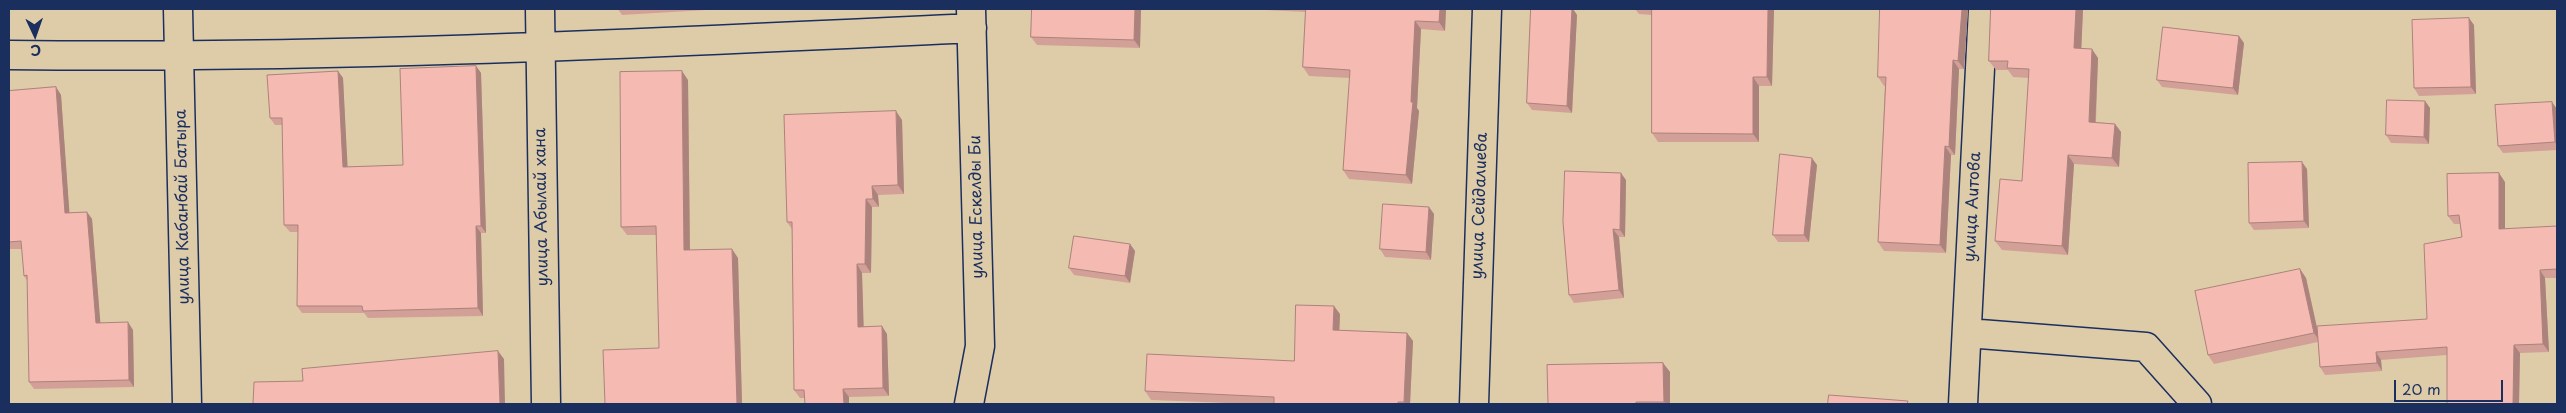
<!DOCTYPE html>
<meta charset="utf-8">
<style>
body{margin:0}
#map{position:relative;width:2566px;height:413px;overflow:hidden;background:#decca9;font-family:"Playpen Sans",sans-serif}
canvas{display:block}
.frame{position:absolute;inset:0;border:10px solid #1b2f5e;pointer-events:none}
.north{position:absolute;left:10px;top:10px;width:50px;height:50px;-webkit-text-stroke:4px #decca9;paint-order:stroke;rotate:177deg;font-size:14px;font-weight:700;line-height:20px;text-align:center;color:#1b2f5e}
.north::after{content:'';display:block;margin:auto;width:18px;height:22px;background:#1b2f5e;clip-path:polygon(50% 0,100% 100%,50% 72%,0 100%)}
.scale{position:absolute;left:2394px;top:380px;width:109px;height:22px;box-sizing:border-box;border:2px solid #1b2f5e;border-top:0;padding-left:6px;font-size:15px;line-height:18px;white-space:nowrap;color:#1b2f5e;-webkit-text-stroke:4px #decca9;paint-order:stroke}
</style>
<div id="map">
<canvas width="2566" height="413"></canvas>
<div class="frame"></div>
<div class="north">С</div>
<div class="scale">20 m</div>
</div>
<script>
const context = document.querySelector('canvas').getContext('2d');
context.lineJoin = 'round';
function stroke(path, color, width, dash) { context.strokeStyle = color; context.lineWidth = width; context.lineCap = dash ? 'butt' : 'round'; context.setLineDash(dash || []); context.stroke(path); }
function fillPath(path, color) { context.fillStyle = color; context.fill(path, 'evenodd'); }
function drawText(font, color, halo, rows, align = 'center') {
  context.font = font + ' "Playpen Sans",sans-serif'; context.lineWidth = 4; context.setLineDash([]); context.textBaseline = 'middle'; context.strokeStyle = halo; context.fillStyle = color; for (const [text, x, y, turn = 0] of rows) {
    context.save(); context.translate(x, y); context.rotate((+turn || 0) * Math.PI / 180); context.textAlign = isNaN(turn) ? turn : align; if (halo) context.strokeText(text, 0, 0); context.fillText(text, 0, 0); context.restore();
  }
}
const minor = new Path2D(`
 M178,9L187,404
 M540,9L546,404
 M9,55C330,59 651,43 972,28
 M1967,333L2146,347L2197,404
 M969,404L980,346L971,9
 M1963,404L1983,9`);
const primary = new Path2D(`
 M1474,404L1487,9`);
const wall = new Path2D(`
 M618,9H706V10L622,15Z
 M1032,9H1141L1140,48L1037,45L1031,37Z
 M1245,9H1446L1445,31L1421,29L1417,108L1419,111L1412,184L1349,179L1343,170L1350,78L1309,76L1303,67L1306,12Z
 M1531,9H1573L1577,15L1572,113L1532,110L1527,103Z
 M1635,9H1774L1772,86H1759V142H1658L1652,133V15L1639,14Z
 M1968,9L1964,69H1959L1955,155H1951L1946,253L1884,251L1878,242L1885,86H1884L1878,77Z
 M1991,9H2083L2081,48L2098,58L2096,122L2115,124L2121,132L2119,167L2074,164L2068,255L2002,250L1995,241L2022,181L2029,78L2013,77L2008,70H1996L1989,61Z
 M2474,25L2476,94L2419,96L2414,88Z
 M2244,43L2238,95L2162,87L2157,80Z
 M476,66L481,73L486,233H481L483,316L368,318L364,313H302L297,306L298,232H290L284,225L283,125H275L270,118L338,71L343,78L347,167L403,165Z
 M688,80L690,250L738,258L742,404H605L659,348L657,235H627L621,227Z
 M56,87L61,95L69,213L87,212L92,219L100,323L133,330L134,387L34,389L29,382L27,280L24,276L22,249H9V91Z
 M2425,101L2430,108L2429,144L2391,143L2386,135Z
 M2557,109V150L2503,153L2498,146Z
 M902,120L904,194L878,195L879,207H872L871,273H862L863,326L887,334L889,396L849,397V404H805V398H800L794,390L792,229L787,222Z
 M1817,165L1809,242H1778L1773,235Z
 M2307,169L2309,228L2254,230L2249,223Z
 M1626,180L1625,237H1619L1624,298L1574,303L1569,295Z
 M2505,182V229L2557,226V278H2545L2549,352L2520,353L2519,404H2447V355L2381,360L2382,371L2325,375L2320,367L2318,342L2214,364L2208,355L2300,269L2306,278L2317,327L2427,319L2462,237L2460,224H2454L2448,216Z
 M1429,207L1434,214L1431,260L1385,257L1380,249Z
 M1130,244L1135,251L1130,283L1074,275L1069,268Z
 M1340,314L1339,330L1407,333L1413,341L1410,404H1253L1151,400L1145,391L1294,361Z
 M1663,363L1670,372V404H1548Z`);
const shadedWall = new Path2D(`
 M1135,9H1141L1140,48L1134,40Z
 M1440,9H1446L1445,31L1439,22Z
 M1572,9H1573L1577,15L1572,113L1567,106Z
 M1768,9H1774L1772,86L1767,77Z
 M1962,9H1968L1964,69L1958,61Z
 M2076,9H2083L2081,57L2074,48Z
 M2469,18L2474,25L2476,94L2471,87Z
 M1415,21L1421,29L1417,108L1419,111L1412,184L1406,175Z
 M2239,36L2244,43L2238,95L2233,88Z
 M2092,49L2098,58L2095,131L2089,122Z
 M1953,60L1959,69L1955,155L1949,147Z
 M476,66L481,73L486,233L481,226Z
 M338,71L343,78L348,174L343,167Z
 M682,71L688,80L690,259L684,250Z
 M1753,77L1759,86V142L1753,134Z
 M56,87L61,95L70,220L65,213Z
 M2425,101L2430,108L2429,144L2424,137Z
 M2552,102L2557,109V146L2555,142Z
 M896,111L902,120L904,194L898,185Z
 M2115,124L2121,132L2119,167L2112,158Z
 M1945,146L1951,155L1946,253L1940,245Z
 M2068,155L2074,164L2068,255L2062,246Z
 M1812,158L1817,165L1809,242L1804,235Z
 M2302,162L2307,169L2309,228L2304,221Z
 M1621,173L1626,180L1625,237L1620,230Z
 M2499,173L2505,182V237L2499,229Z
 M872,186L878,195L879,207L873,199Z
 M866,199L872,207L871,273L865,264Z
 M1429,207L1434,214L1431,260L1426,252Z
 M87,212L92,219L101,330L96,323Z
 M476,226L481,233L483,316L478,308Z
 M1613,229L1619,237L1624,298L1619,290Z
 M1130,244L1135,251L1130,283L1125,276Z
 M732,249L738,258L742,404H737Z
 M857,264L862,273L864,335L858,327Z
 M2300,269L2306,278L2320,342L2314,333Z
 M2540,270L2545,278L2549,352L2543,344Z
 M1334,306L1340,314L1339,339L1333,330Z
 M128,322L133,330L134,387L129,380Z
 M882,326L887,334L889,396L883,388Z
 M1407,333L1413,341L1410,404H1405L1404,402Z
 M2514,345L2520,353L2519,404H2513Z
 M498,351L504,359L505,404H500Z
 M2376,352L2381,360L2382,371L2377,363Z
 M1663,363L1670,372V404H1666L1664,402Z
 M843,389L849,397V404H844Z`);
const building = new Path2D(`
 M1032,9H1135L1134,40L1031,37Z
 M1306,9H1440L1439,22L1415,21L1411,102H1413L1406,175L1343,170L1350,70L1303,67Z
 M1531,9H1572L1567,106L1527,103Z
 M1652,9H1768L1767,77H1753V134L1652,133Z
 M1880,9H1962L1958,61L1953,60L1949,147L1945,146L1940,245L1878,242L1886,77H1878Z
 M1991,9H2076L2074,48L2092,49L2089,122L2115,124L2112,158L2068,155L2062,246L1995,241L2000,179L2022,181L2029,69L2007,68L2008,61H1989Z
 M2469,18L2471,87L2414,88L2412,20Z
 M2163,27L2239,36L2233,88L2157,80Z
 M476,66L481,226H476L478,308L363,311L362,306H297L298,225H284L282,118H270L267,75L338,71L343,167L403,165L400,69Z
 M682,71L684,250L732,249L737,404H605L603,350L659,348L656,226L621,227L620,72Z
 M56,87L65,213L87,212L96,323L128,322L129,380L29,382L27,275L24,276L21,241L9,242V91Z
 M2387,100L2425,101L2424,137L2386,135Z
 M2552,102L2555,142L2498,146L2495,105Z
 M896,111L898,185L872,186L873,199H866L865,264H857L858,327L882,326L883,388L843,389L844,404H805L804,390H794L792,222H787L784,115Z
 M1780,154L1812,158L1804,235H1773Z
 M2302,162L2304,221L2249,223L2248,163Z
 M1565,171L1621,173L1620,230L1613,229L1619,290L1569,295L1563,222Z
 M2499,173V229L2557,226V269L2540,270L2543,344L2514,345L2513,404H2447V347L2376,352L2377,363L2320,367L2317,326L2427,319L2424,244L2462,237L2459,215L2448,216L2447,174Z
 M1383,204L1429,207L1426,252L1380,249Z
 M1074,236L1130,244L1125,276L1069,268Z
 M2300,269L2314,333L2208,355L2195,291Z
 M1296,305L1334,306L1333,330L1407,333L1404,402H1398V404H1274V397L1145,391L1147,354L1294,361Z
 M498,351L500,404H253L254,382L303,381L302,369Z
 M1663,363L1664,402H1636V404H1548L1547,365Z
 M1829,395L1908,401L1907,404H1828Z`);
const streetNames = [
 ["улица Сейдалиева",1480,206,-88],
 ["улица Кабанбай Батыра",183,207,-91],
 ["улица Абылай хана",542,207,-91],
 ["улица Ескелды Би",977,207,-91],
 ["улица Аитова",1973,207,-87]
];
stroke(minor, '#1b2f5e', 31);
stroke(primary, '#1b2f5e', 31);
stroke(minor, '#decca9', 28);
stroke(primary, '#decca9', 28);
fillPath(wall, '#d3a098');
fillPath(shadedWall, '#ac827c');
fillPath(building, '#f5bab1');
stroke(building, '#ac827c', 1);
drawText('16px', '#1b2f5e', '#decca9', streetNames);
</script>
